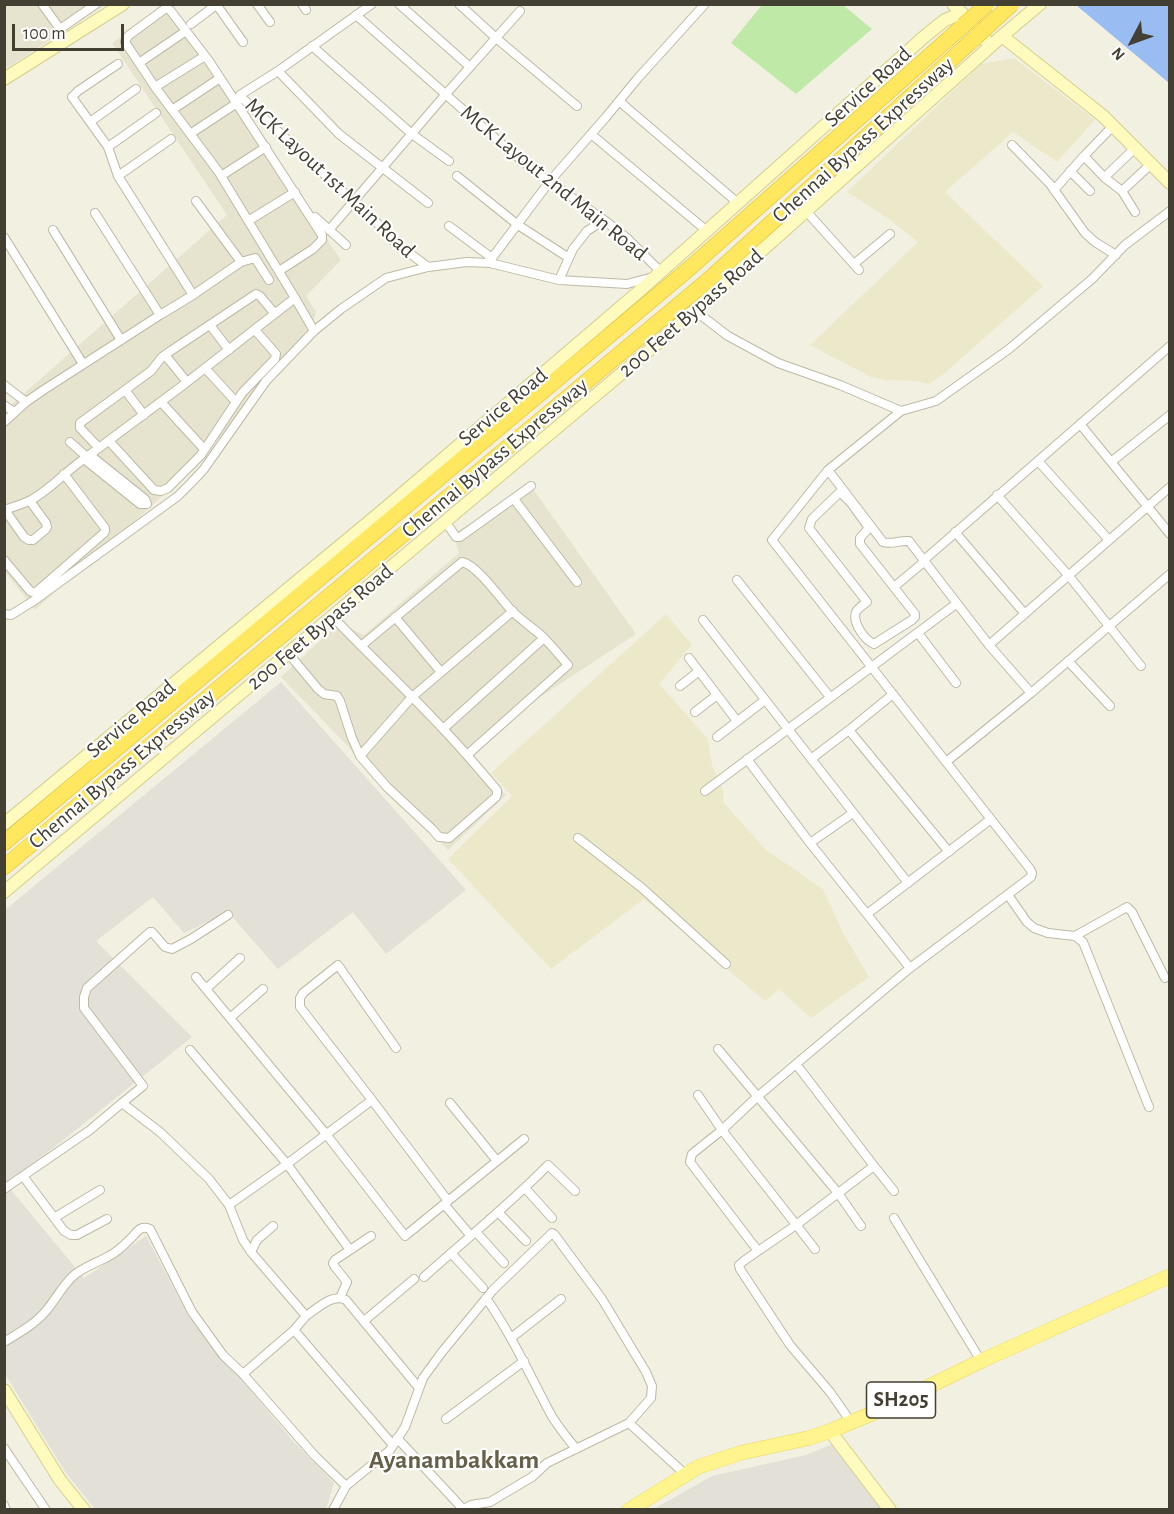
<!DOCTYPE html>
<style>
body{margin:0}
#map{position:relative;width:1174px;height:1514px;overflow:hidden;background:#f2f0e1;font-family:"Alegreya Sans",sans-serif}
canvas{display:block}
.frame{position:absolute;inset:0;border:6px solid #433f32;pointer-events:none}
.north{position:absolute;left:1102px;top:12px;width:60px;height:60px;-webkit-text-stroke:4px #fff;paint-order:stroke;rotate:229deg;font-size:16px;font-weight:700;line-height:24px;text-align:center;color:#433f32}
.north::after{content:'';display:block;margin:auto;width:21px;height:27px;background:#433f32;clip-path:polygon(50% 0,100% 100%,50% 72%,0 100%)}
.scale{position:absolute;left:12px;top:24px;width:112px;height:27px;box-sizing:border-box;border:3px solid #433f32;border-top:0;padding-left:8px;font-size:18px;line-height:21px;white-space:nowrap;color:#433f32;-webkit-text-stroke:4px #fff;paint-order:stroke}
</style>
<div id="map">
<canvas width="1174" height="1514"></canvas>
<div class="frame"></div>
<div class="north">N</div>
<div class="scale">100 m</div>
</div>
<script>
const context = document.querySelector('canvas').getContext('2d');
context.lineJoin = 'round';
function fillPath(path, color) { context.fillStyle = color; context.fill(path, 'evenodd'); }
function stroke(path, color, width, dash) { context.strokeStyle = color; context.lineWidth = width; context.lineCap = dash ? 'butt' : 'round'; context.setLineDash(dash || []); context.stroke(path); }
function drawText(font, color, halo, rows, align = 'center') {
  context.font = font + ' "Alegreya Sans",sans-serif'; context.lineWidth = 4.5; context.setLineDash([]); context.textBaseline = 'middle'; context.strokeStyle = halo; context.fillStyle = color; for (const [text, x, y, turn = 0] of rows) {
    context.save(); context.translate(x, y); context.rotate((+turn || 0) * Math.PI / 180); context.textAlign = isNaN(turn) ? turn : align; if (halo) context.strokeText(text, 0, 0); context.fillText(text, 0, 0); context.restore();
  }
}
const residential = new Path2D(`
 M5,5H105L5,69Z
 M165,5H171L218,71L324,233L331,246L341,260L306,296L316,312L309,337L182,479L35,610L5,572L4,411L227,215L112,43Z
 M531,486L636,634L534,701L474,756L506,795L448,850L281,677L339,623L364,635L459,553L453,534Z`);
const industrial = new Path2D(`
 M281,682L466,890L386,954L353,912L278,969L228,912L184,933L153,897L96,941L192,1037L7,1185L84,1278L146,1236L189,1317L293,1441L334,1483L326,1509H95L66,1473L5,1374V910Z
 M835,1443L887,1510H652L712,1476L806,1455Z`);
const education = new Path2D(`
 M1014,58L1095,120L1057,162L1013,132L945,192L1043,286L946,372L929,384L916,381L885,380L871,377L810,345L918,242L889,219L847,192L981,64Z
 M666,614L692,645L659,684L708,739L712,765L723,790V802L766,850L823,889L843,933L869,977L811,1018L779,989L765,1001L644,899L551,969L448,859L512,796L491,773Z`);
const green = new Path2D(`
 M762,5H843L872,29L796,94L731,43Z`);
const water = new Path2D(`
 M1076,5H1169V83Z`);
const street = new Path2D(`
 M42,4L60,29L96,4
 M216,4L243,42
 M257,4L270,22
 M302,4L306,10
 M372,4L278,71L339,134L428,203
 M399,4L470,67
 M459,4L496,38L577,106
 M356,15L504,146L536,172L604,220L628,239L661,272
 M191,24L216,5
 M312,46L412,134L449,161
 M139,63L186,31
 M278,71L240,95V96L379,225L392,240L428,267
 M155,87L205,56
 M619,101L738,203
 M172,110L220,78
 M90,122L136,89
 M190,134L237,103
 M591,134L707,231
 M171,139L118,176L193,295
 M1012,145L1050,184L1085,233L1095,242L1116,255
 M108,147L156,113
 M1084,156L1105,178L1122,191L1135,212
 M1070,171L1090,191
 M1107,175L1135,148
 M118,176L108,147L72,97L78,91L118,64
 M221,176L266,147
 M457,176L518,225L569,258
 M1054,190L1084,156L1113,126
 M1122,191L1151,164
 M196,201L241,262
 M806,211L859,270
 M95,213L160,315
 M315,217L346,245
 M248,221L295,192
 M449,226L492,258
 M53,230L121,340
 M329,230L445,95L520,11
 M4,237L83,364
 M490,263L492,258L550,181L606,117L638,78L705,4
 M854,264L890,234
 M279,271L313,249L322,240V235L209,61L170,10L166,8L128,36L125,42L155,87L218,171L295,298
 M559,280L573,249L587,231L604,220
 M696,309L698,313L728,336L778,363L840,385L901,411L936,401L1009,349L1092,279L1125,245L1170,211
 M210,325L229,350
 M165,355L187,382
 M205,368L236,402
 M4,385L26,402
 M125,390L144,415
 M161,402L204,449
 M4,405L14,412
 M901,411L828,470L883,542C891,545 900,540 909,541L989,645L1031,693
 M4,422L26,402L45,389L160,315L193,295L241,262L255,258L269,280
 M1080,424L1170,534
 M109,441L154,490L161,491L168,488L201,455L242,393L275,359L276,354L255,330
 M70,442L87,457
 M99,448L80,428V423L151,371L162,357L169,352L256,294L260,296L275,314
 M84,459L140,504H147L145,499L90,455
 M1038,461L1109,540
 M1111,462L1170,415
 M840,492L851,503L869,528L860,538V544L915,614V617L912,620L874,644C865,640 852,623 856,612C858,608 863,605 867,602L809,528L812,519Z
 M997,495L1069,576L1141,666
 M514,499L577,582
 M4,510C13,507 23,504 31,500C50,490 66,471 84,459L182,386L295,298L314,331
 M5,510L24,537L29,540H33L45,530L47,527L46,523L30,501
 M445,521L456,537H460L531,486
 M955,532L1025,614
 M4,560L30,591L35,593L104,533L105,531V528L64,474
 M924,560L1170,346
 M737,580L830,697
 M894,587L925,561
 M4,614L11,615L35,600L178,496L191,483L204,469L266,381L314,331L341,309L386,278L428,267L467,262L490,263L559,280L627,284L653,277
 M332,616C369,655 409,692 445,731C463,750 480,770 497,790V794L496,797L449,838L439,837L432,829L387,787L360,756L412,697L513,611
 M395,617L441,672
 M703,620L908,883
 M918,633L956,683
 M989,645L1170,487
 M361,646L462,562C477,565 500,598 511,610C521,620 533,628 543,637C552,646 560,656 568,665L467,755
 M288,653L318,689L324,694L337,696L340,701L352,738L360,756
 M689,658L737,721
 M1068,661L1110,706
 M680,686L699,671
 M695,712L717,695
 M443,729L544,638
 M849,730L893,694
 M717,737L765,700
 M747,759L810,843L853,813
 M811,759L849,730L949,852
 M946,762L1031,693L1170,574
 M705,791L956,604
 M578,838L642,888L726,964
 M810,843L910,968
 M1008,895L1027,922L1034,928L1048,933L1075,936L1083,942L1149,1107
 M867,914L991,819
 M1075,936L1127,907L1132,912L1165,978
 M196,977L326,1134L405,1236L524,1139
 M206,989L240,958
 M230,1018L263,989
 M718,1049L838,1193L861,1226
 M190,1050L287,1164L350,1250
 M796,1064L910,968L1031,877L1032,873L1030,869L772,540L828,470
 M698,1095L722,1130L815,1249
 M372,1100L300,1007V998L303,993L338,965L396,1048
 M122,1103L143,1086L84,1008V997L87,988L150,932H152L165,947L172,949L191,939L228,915
 M450,1103L497,1161
 M874,1166L894,1191
 M23,1176L64,1231L71,1235H77L107,1219
 M525,1188L552,1218
 M4,1189L90,1130L122,1103L160,1132L209,1179L229,1205L287,1164L372,1100L448,1201
 M444,1204L471,1236
 M229,1205L243,1240L251,1252L306,1316L294,1330L393,1445
 M498,1212L526,1241
 M54,1218L100,1190
 M894,1218L981,1361
 M476,1232L504,1263
 M758,1251L690,1162L692,1154L722,1130L757,1097L796,1064L874,1166L796,1225L745,1260L739,1265L740,1269L790,1345L830,1392L851,1422
 M251,1252L257,1240L273,1226
 M451,1253L483,1288
 M424,1277C465,1240 509,1205 548,1165L575,1191
 M340,1298L347,1282L335,1267L333,1263L335,1260L371,1236
 M486,1298C511,1334 529,1373 549,1411C556,1425 567,1437 576,1449
 M306,1316C318,1308 332,1293 346,1300L419,1388
 M364,1321L414,1279
 M511,1338L561,1299
 M4,1342C19,1333 35,1324 46,1311C55,1300 62,1287 72,1277C82,1267 97,1263 109,1256C119,1251 126,1243 134,1235C139,1229 142,1226 150,1229L192,1312L223,1355L243,1374L315,1456L346,1486
 M243,1374L294,1330
 M446,1419L524,1361
 M397,1438L463,1509
 M4,1448L46,1510
 M4,1505L6,1510
 M333,1510L346,1486L390,1450L405,1427L423,1378L442,1352L493,1290L552,1233L554,1234L602,1299L646,1372L652,1386L651,1398L629,1423L685,1474
 M462,1510L471,1505L490,1502L532,1477L547,1463L629,1423`);
const secondary = new Path2D(`
 M953,4L991,46
 M1002,36L1103,116L1170,183
 M4,79L123,4
 M4,824L382,511L636,294L925,36L945,20L962,13
 M4,892L666,336L1002,36L1040,4
 M4,1390L60,1480L84,1510
 M830,1431L890,1510`);
const primary = new Path2D(`
 M629,1510L698,1467L740,1453L809,1438L830,1431L883,1409L981,1361L1170,1276`);
const highway = new Path2D(`
 M4,843L691,267L964,25
 M4,867L706,282L976,37`);
const highwayBridge = new Path2D(`
 M964,25L987,4
 M976,37L1012,4`);
const shields = [
 [901,1400,69]
];
const shieldNames = [
 ["SH205",901,1400]
];
const streetNames = [
 ["Service Road",868,87,-42],
 ["Chennai Bypass Expressway",863,140,-42],
 ["MCK Layout 1st Main Road",330,178,43],
 ["MCK Layout 2nd Main Road",554,183,39],
 ["200 Feet Bypass Road",691,313,-41],
 ["Service Road",503,407,-40],
 ["Chennai Bypass Expressway",495,458,-40],
 ["200 Feet Bypass Road",320,627,-40],
 ["Service Road",131,719,-40],
 ["Chennai Bypass Expressway",122,769,-40]
];
const quarterNames = [
 ["Ayanambakkam",454,1460]
];
fillPath(residential, '#e6e3cf');
fillPath(industrial, '#e3e0d7');
fillPath(education, '#ece9ca');
fillPath(green, '#bfe9a7');
fillPath(water, '#99bdf3');
stroke(street, '#bdb9a4', 10);
stroke(secondary, '#d4cf8e', 14);
stroke(primary, '#e9d858', 15);
stroke(highway, '#e5c228', 16);
stroke(street, '#fff', 8);
stroke(secondary, '#fffbbe', 12);
stroke(primary, '#fff48d', 14);
stroke(highway, '#ffe75f', 15);
stroke(highwayBridge, '#e5c228', 16, []);
stroke(highwayBridge, '#ffe75f', 15);
for (const [x, y, w] of shields) { const box = new Path2D(); box.roundRect(x - w / 2, y - 18, w, 36, 4.5); context.fillStyle = '#fff'; context.fill(box); stroke(box, '#433f32', 1.5); }
drawText('bold 21px', '#433f32', null, shieldNames);
drawText('22px', '#433f32', '#fff', streetNames);
drawText('bold 26px', '#666049', '#fff', quarterNames);
</script>
